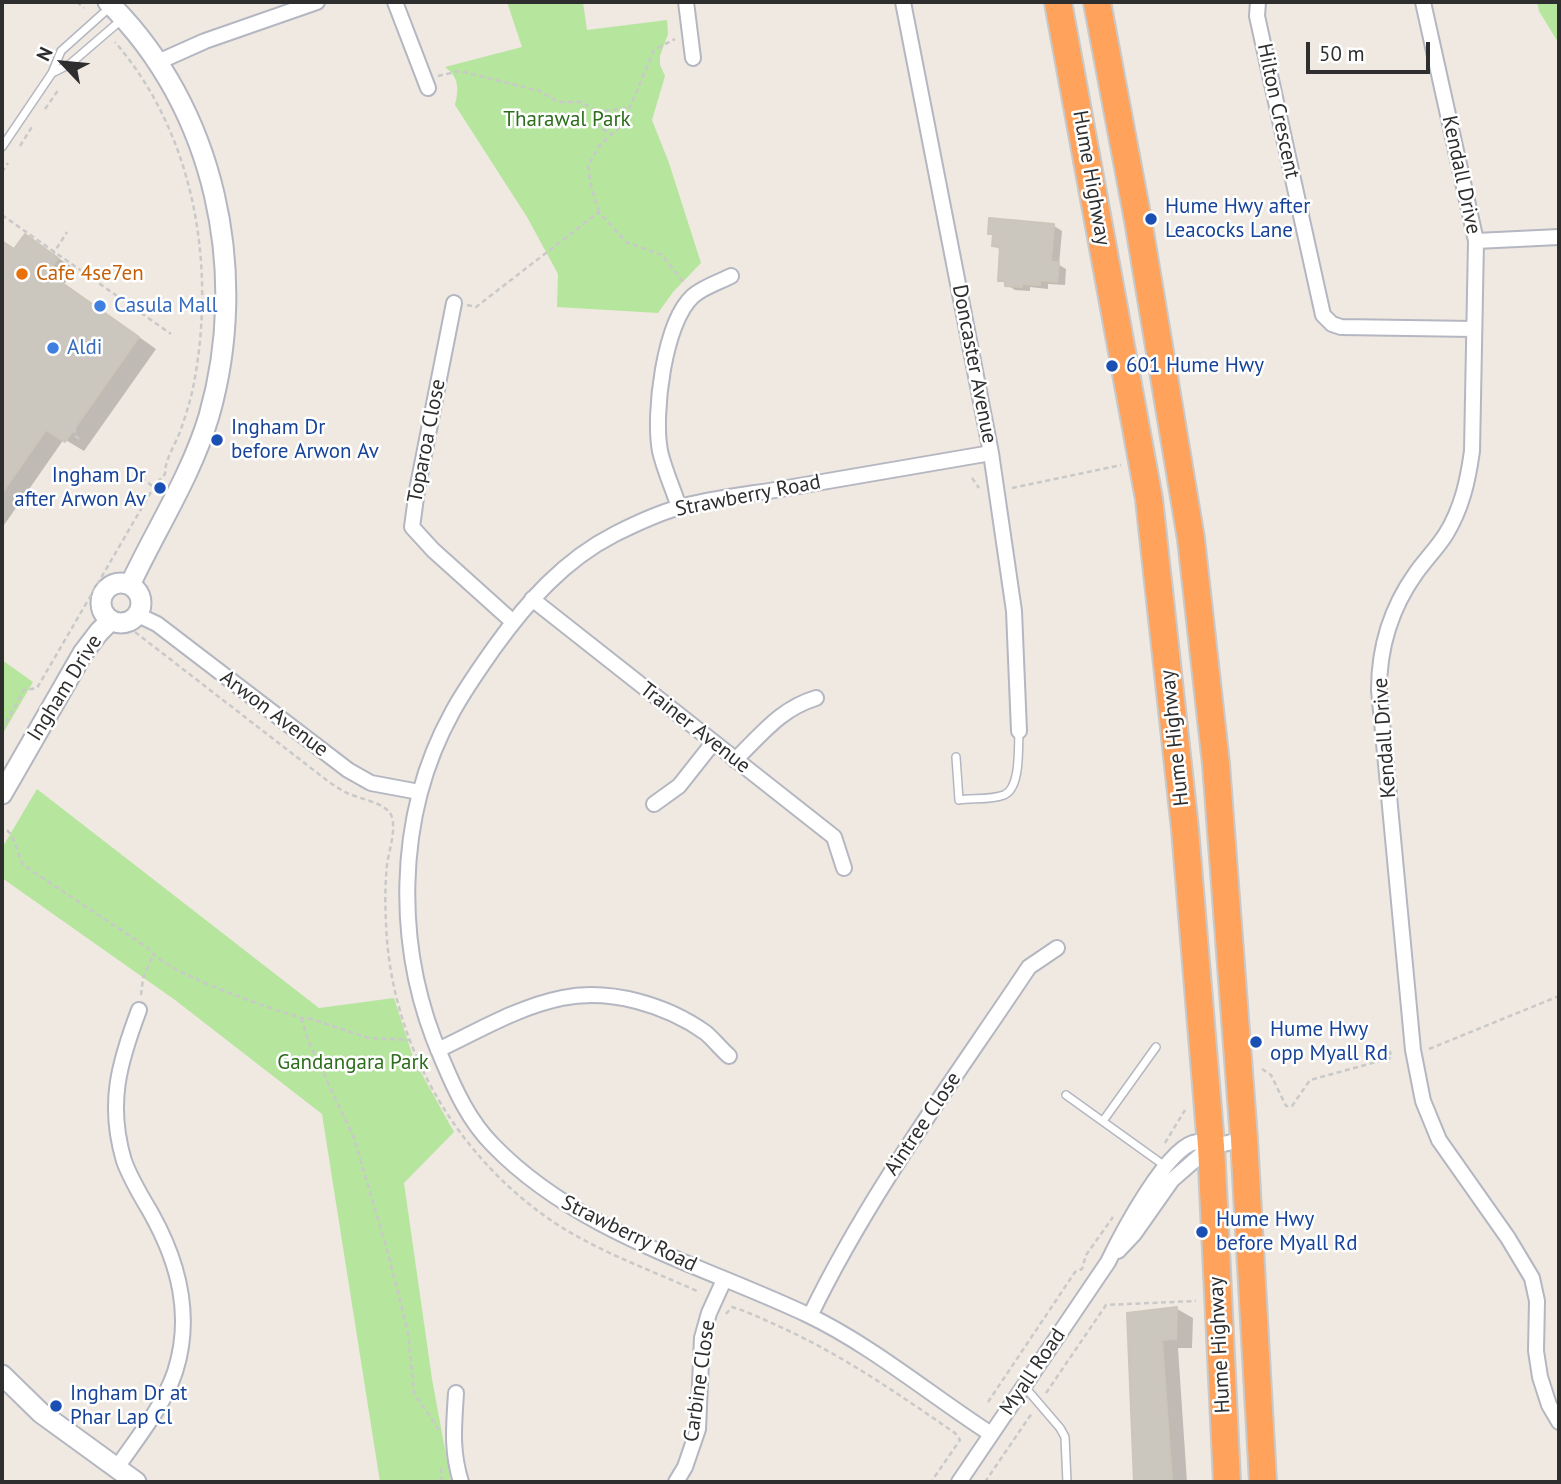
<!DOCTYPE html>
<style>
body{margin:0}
#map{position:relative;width:1561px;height:1484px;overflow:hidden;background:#efe9e1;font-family:"PT Sans",sans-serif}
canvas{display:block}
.frame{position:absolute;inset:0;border:4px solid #2e2e2e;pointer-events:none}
.north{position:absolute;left:28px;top:28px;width:70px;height:70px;-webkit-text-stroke:5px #fff;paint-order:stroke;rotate:296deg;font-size:19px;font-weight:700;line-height:28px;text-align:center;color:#2e2e2e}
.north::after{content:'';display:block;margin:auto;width:24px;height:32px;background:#2e2e2e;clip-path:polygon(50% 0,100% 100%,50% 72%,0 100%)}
.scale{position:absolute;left:1306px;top:42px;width:124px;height:32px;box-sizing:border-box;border:4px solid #2e2e2e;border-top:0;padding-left:9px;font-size:21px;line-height:24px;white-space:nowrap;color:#2e2e2e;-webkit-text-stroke:5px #fff;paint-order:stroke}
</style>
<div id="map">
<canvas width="1561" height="1484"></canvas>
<div class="frame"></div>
<div class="north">N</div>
<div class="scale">50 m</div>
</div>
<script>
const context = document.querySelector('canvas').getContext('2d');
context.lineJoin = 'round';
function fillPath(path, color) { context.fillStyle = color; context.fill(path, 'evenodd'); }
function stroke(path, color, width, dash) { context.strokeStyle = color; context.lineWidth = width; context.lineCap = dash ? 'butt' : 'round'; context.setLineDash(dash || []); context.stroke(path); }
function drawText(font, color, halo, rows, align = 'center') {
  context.font = font + ' "PT Sans",sans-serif'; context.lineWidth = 5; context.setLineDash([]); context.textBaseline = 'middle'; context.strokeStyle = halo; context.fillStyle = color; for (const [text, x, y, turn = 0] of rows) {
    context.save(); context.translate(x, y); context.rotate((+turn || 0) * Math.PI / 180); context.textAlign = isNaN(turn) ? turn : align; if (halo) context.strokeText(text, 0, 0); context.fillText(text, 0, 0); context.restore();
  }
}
const green = new Path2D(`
 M507,2H583L587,30L667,20L668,34L660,56V65L665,76L652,120L669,163L701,263L673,292L658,313L557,307L558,274L527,217L455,105C459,89 459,77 445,67L522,47Z
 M1537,2H1559V44L1539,11Z
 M2,660L33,682L2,735Z
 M37,789L319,1008L394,998L414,1060L454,1132L404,1183L432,1379L451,1482H380L322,1114L175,1000L2,878V848Z`);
const shadow = new Path2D(`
 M1054,226L1062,231L1059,265L1066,269L1065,285L1048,284V289L1030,287V291L1015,290L1000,280L1002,250L993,246L995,236L990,233Z
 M25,236L75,269L64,284L156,349L84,451L64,439L2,528V241L15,250Z
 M1177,1309L1193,1318L1192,1348H1178L1187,1482H1136L1129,1315Z`);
const building = new Path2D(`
 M989,218L1054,224L1051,262H1059L1057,282L1040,280V285L1022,284V287L1005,286V281H998L1000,247L992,246L993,234H988Z
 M25,234L58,258L48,273L139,337L65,442L46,430L2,493V241L14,249Z
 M1177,1307L1176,1339L1162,1340L1172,1482H1134L1127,1313Z`);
const path = new Path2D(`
 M77,2L84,8
 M438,76L460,71L540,91L558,102H582L596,112L597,125L612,135
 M45,109L59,89
 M596,112L629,108
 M20,146L33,125
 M2,172L8,163
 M599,212L591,186L588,166L599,146L623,124L654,50L675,39
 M2,215L171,334
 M43,270L67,232
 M467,305L476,307L599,212L626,242L662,255L685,284
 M75,428L74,435L81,440
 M141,478L154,487
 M972,478L979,488
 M1012,488L1121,465
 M135,632L329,782C335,786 341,790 347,793C360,799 382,802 390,813C392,816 393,820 393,823C394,837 389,851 387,865C385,884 385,904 386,923C390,1041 453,1152 549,1219C594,1250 648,1269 697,1291
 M2,730L24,690L37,688L155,485L165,474C165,458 176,444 181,429C186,414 191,399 194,383C216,265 195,135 115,42
 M7,830L12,836L23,865L148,948C164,973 269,1008 301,1018L311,1019L369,1038L410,1040
 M141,995L143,978L153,955
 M301,1018L308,1040L354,1138L388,1253L408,1333L414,1393L439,1430
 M1429,1049L1559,996
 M1262,1069L1271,1075L1286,1106H1292L1310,1080L1391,1058L1390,1051
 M1165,1143L1185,1110
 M726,1314L732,1307C752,1313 769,1322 787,1330C847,1358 901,1396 955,1433L960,1440L931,1482
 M1046,1393L1106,1305L1196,1301
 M988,1402L1075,1272L1082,1269L1086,1255L1113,1217
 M441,1468V1482
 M985,1482L1032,1413`);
const lane = new Path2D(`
 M52,73L70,64L120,21
 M2,147L52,73L61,51L109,8
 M956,757L959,800C972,798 991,800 1004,795C1021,788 1018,748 1019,731
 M1066,1095L1165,1166
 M1103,1121L1156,1047
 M1024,1386L1060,1428L1065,1437L1067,1482`);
const street = new Path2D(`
 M395,2L428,88
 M686,2L693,58
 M903,2L991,453L1014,611L1019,731
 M1258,2L1257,16L1323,315L1332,324L1341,327L1474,329
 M1423,2L1476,241L1472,451C1468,480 1462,508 1446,534C1438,547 1426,559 1416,573C1391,608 1379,647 1379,690L1413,1050L1423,1101L1439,1140L1508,1238L1532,1278L1537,1301L1536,1351L1540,1377L1549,1405L1559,1422
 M158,62L205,41L317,2
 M1476,241L1559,237
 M454,303L417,490L412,527L433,550L513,622
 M991,453C925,464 859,476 793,487C755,494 714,497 677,508C656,514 635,524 615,534C564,560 527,602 494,648C480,668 465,689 453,711C394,817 394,950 442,1059C455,1090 469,1121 493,1145C577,1232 702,1265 808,1315C871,1345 932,1396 991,1434
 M679,507C673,489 664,469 660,451C653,414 664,322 693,296C703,287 719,282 731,276
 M532,599L834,837L844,868
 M138,615L157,624L348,770L371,783L419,792
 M735,760C762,734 780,709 816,698
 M654,804L679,786L713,743
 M438,1050C478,1031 518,1007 562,998C610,988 667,1005 706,1033C714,1040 721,1049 729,1056
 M1118,1251L1134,1234L1172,1180L1211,1146
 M810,1316C870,1192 953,1081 1029,967L1057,948
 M456,1393C454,1426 451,1450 461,1482
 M116,1469C137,1438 163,1407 175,1372C193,1316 179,1263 151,1213C141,1196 131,1180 124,1161C107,1104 119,1063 139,1010
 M676,1482L685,1467L698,1429L702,1338L709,1313L724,1280
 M959,1482L1108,1262C1120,1237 1168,1144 1197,1142C1202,1142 1207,1146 1212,1146C1223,1145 1234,1141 1244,1139`);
const secondary = new Path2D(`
 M108,2C216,108 250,273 209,416C191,476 156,529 130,585
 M101 603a20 20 0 1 1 40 0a20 20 0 1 1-40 0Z
 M2,794L83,653L99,632L111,620
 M2,1375L41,1413L136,1482`);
const highway = new Path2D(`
 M1058,2L1149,499L1185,829L1211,1146L1227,1482
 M1097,2L1138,220L1191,539L1216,764L1244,1139L1263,1482`);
const markers = [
 [1151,219,7,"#1a4fb4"],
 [22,274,7,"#e8710a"],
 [100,306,7,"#3f7fe0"],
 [53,348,7,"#3f7fe0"],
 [1112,366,7,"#1a4fb4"],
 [217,440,7,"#1a4fb4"],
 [160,488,7,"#1a4fb4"],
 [1256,1042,7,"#1a4fb4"],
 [1202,1232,7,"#1a4fb4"],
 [56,1406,7,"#1a4fb4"]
];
const streetNames = [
 ["Hilton Crescent",1278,111,78],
 ["Kendall Drive",1461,175,78],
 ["Hume Highway",1091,178,80],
 ["Doncaster Avenue",974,364,79],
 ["Toparoa Close",427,441,-79],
 ["Strawberry Road",748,496,-11],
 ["Ingham Drive",65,688,-58],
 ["Arwon Avenue",274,714,37],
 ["Trainer Avenue",695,728,38],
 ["Hume Highway",1175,738,-96],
 ["Kendall Drive",1385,738,-94],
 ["Aintree Close",923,1124,-56],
 ["Strawberry Road",629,1234,26],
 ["Hume Highway",1220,1345,-93],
 ["Myall Road",1033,1372,-56],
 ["Carbine Close",700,1381,-82]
];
const parkNames = [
 ["Tharawal Park",567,120],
 ["Gandangara Park",353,1063]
];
const transitNames = [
 ["Hume Hwy after",1165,207],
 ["Leacocks Lane",1165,231],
 ["601 Hume Hwy",1126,366],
 ["Ingham Dr",231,428],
 ["before Arwon Av",231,452],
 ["Ingham Dr",146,476,"right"],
 ["after Arwon Av",146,500,"right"],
 ["Hume Hwy",1270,1030],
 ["opp Myall Rd",1270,1054],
 ["Hume Hwy",1216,1220],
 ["before Myall Rd",1216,1244],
 ["Ingham Dr at",70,1394],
 ["Phar Lap Cl",70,1418]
];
const foodNames = [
 ["Cafe 4se7en",36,274]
];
const shopNames = [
 ["Casula Mall",114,306],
 ["Aldi",67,348]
];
fillPath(green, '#b6e59e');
fillPath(shadow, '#0003');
fillPath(building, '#cbc7bf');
stroke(building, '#cbc5ba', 2);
stroke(lane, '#b4b7c1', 10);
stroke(street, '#b4b7c1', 18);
stroke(secondary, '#b4b7c1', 23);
stroke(highway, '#c9c9c9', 30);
stroke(path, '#c9c9c9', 2.5, [5, 3.5]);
stroke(lane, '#fff', 7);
stroke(street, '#fff', 14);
stroke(secondary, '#fff', 19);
stroke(highway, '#ffa35c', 26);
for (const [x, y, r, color] of markers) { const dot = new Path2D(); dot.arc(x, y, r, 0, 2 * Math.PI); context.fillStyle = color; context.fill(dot); stroke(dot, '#fff', 2.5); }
drawText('21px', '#2e2e2e', '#fff', streetNames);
drawText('21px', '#2c6e1b', '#fff', parkNames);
drawText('21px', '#164399', '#fff', transitNames, 'left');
drawText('21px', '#c56008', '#fff', foodNames, 'left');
drawText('21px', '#366cbe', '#fff', shopNames, 'left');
</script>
